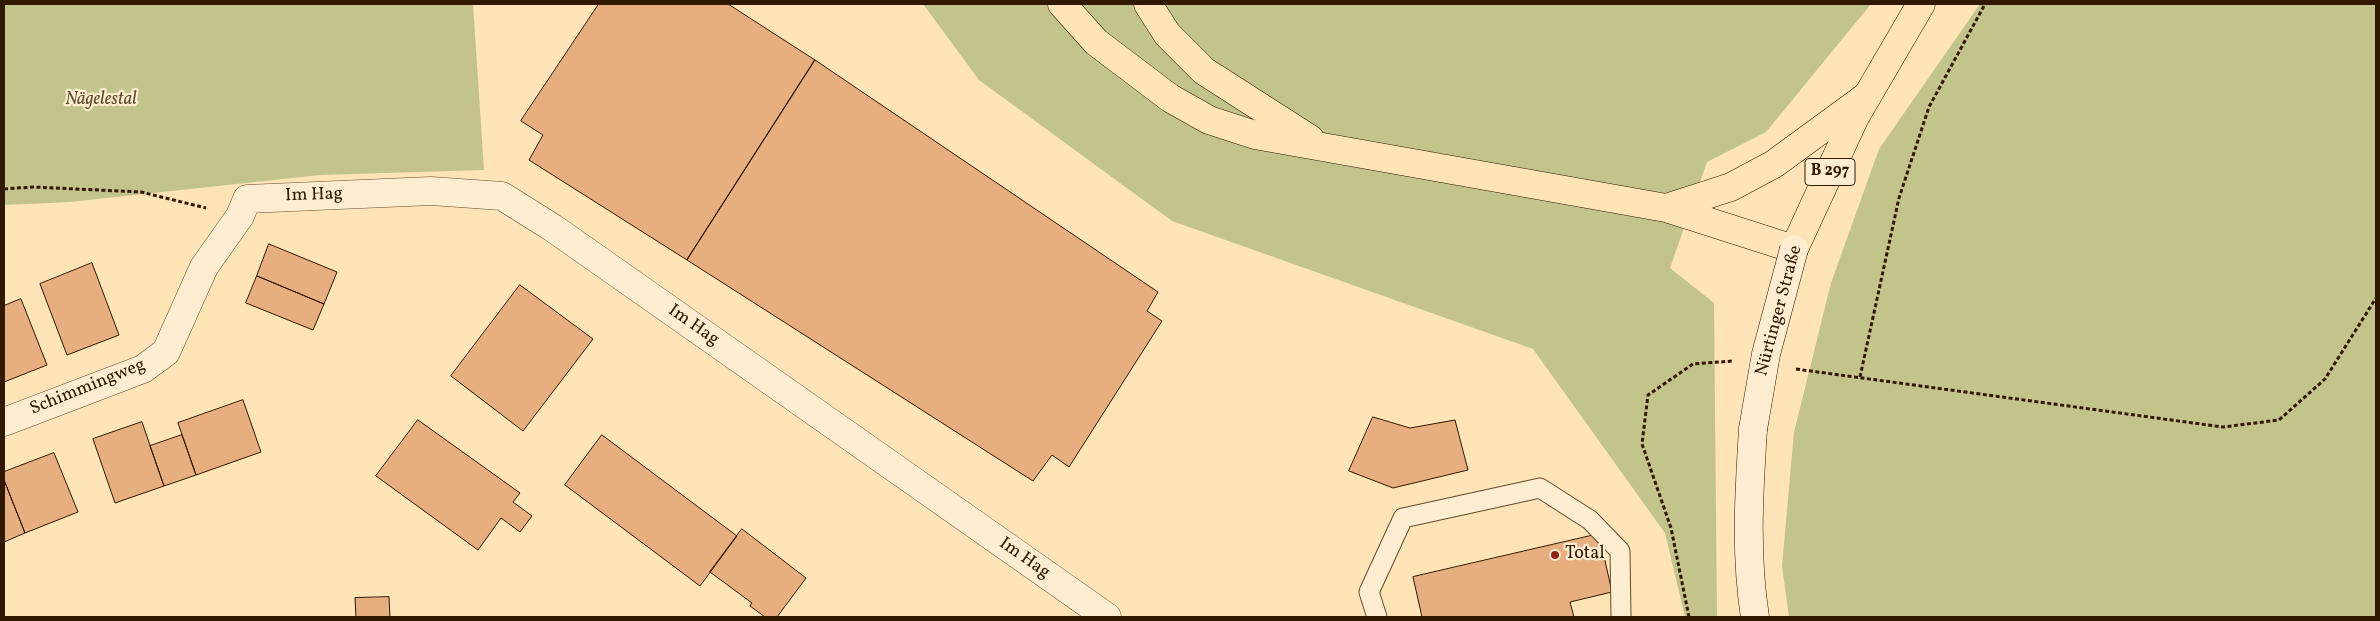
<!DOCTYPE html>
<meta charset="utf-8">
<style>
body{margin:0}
#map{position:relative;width:2380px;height:621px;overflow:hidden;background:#fee4b6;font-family:Vollkorn,serif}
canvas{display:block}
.frame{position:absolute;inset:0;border:5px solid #311801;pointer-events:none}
</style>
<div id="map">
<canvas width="2380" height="621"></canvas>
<div class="frame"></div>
</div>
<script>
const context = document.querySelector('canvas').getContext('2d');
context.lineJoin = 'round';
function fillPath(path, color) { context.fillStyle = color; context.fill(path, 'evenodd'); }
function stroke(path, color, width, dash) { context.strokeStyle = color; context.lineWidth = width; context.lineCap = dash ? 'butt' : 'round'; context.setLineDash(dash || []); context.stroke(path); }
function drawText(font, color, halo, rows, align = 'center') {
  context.font = font + ' Vollkorn,serif'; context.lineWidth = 4.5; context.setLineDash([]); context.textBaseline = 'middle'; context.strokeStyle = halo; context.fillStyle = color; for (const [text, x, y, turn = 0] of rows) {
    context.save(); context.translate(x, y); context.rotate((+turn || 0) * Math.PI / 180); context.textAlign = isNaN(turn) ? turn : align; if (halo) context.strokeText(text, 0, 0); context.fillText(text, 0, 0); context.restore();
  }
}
const green = new Path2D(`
 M4,4H473L484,170L320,175L70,202L4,205Z
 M923,4H1871L1766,132L1707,162L1670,268L1714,303L1717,617H1685L1665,533L1533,349L1172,221L979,80Z
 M1980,4H2376V617H1789L1782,566L1794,432L1831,283L1879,149Z`);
const building = new Path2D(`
 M599,4H728L815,60L687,260L529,160L543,135L521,121Z
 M815,60L1158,292L1147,311L1162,321L1069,467L1052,455L1033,481L687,260Z
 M269,244L337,272L324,304L257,276Z
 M92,263L119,335L67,355L40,284Z
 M257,276L324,304L313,330L246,303Z
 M520,285L593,339L523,431L451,376Z
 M21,299L47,365L4,382V306Z
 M243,400L261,452L196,475L178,423Z
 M1373,417L1410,428L1455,420L1468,470L1393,488L1349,471Z
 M418,420L520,493L513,502L532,516L520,532L501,518L478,550L376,476Z
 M142,422L164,486L115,503L93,439Z
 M182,435L196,475L164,486L150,446Z
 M602,435L737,536L700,586L565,485Z
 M54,453L78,512L25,533L4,480V472Z
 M4,480L25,533L4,542Z
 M742,529L806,578L777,617H765L750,606L752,603L710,572Z
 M1599,534L1612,592L1570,602L1574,617H1422L1413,577Z
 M389,597L390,617H356L355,598Z`);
const path = new Path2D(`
 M4,189L33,187L141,192L206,208
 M1796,369L2223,427L2279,420L2325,379L2376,298
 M1860,377L1899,198L1929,107L1985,4
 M1689,617L1671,528L1642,444L1648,395L1693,364L1733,361`);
const lane = new Path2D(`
 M1377,617L1369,592L1403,518L1540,488L1590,520L1620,551L1621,617`);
const street = new Path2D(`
 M4,422L143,369L166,352L204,267L240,216L247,199L431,191L502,196L553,228L1107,617`);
const secondary = new Path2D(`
 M1753,429C1749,492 1745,554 1755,617`);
const primary = new Path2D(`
 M1794,249L1855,117L1921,4`);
const highway = new Path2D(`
 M1062,4L1096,42L1170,98L1209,120L1255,135L1666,208L1794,249
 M1148,4L1167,34L1204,71L1310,139
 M1666,208L1731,187L1774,164L1867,96`);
const secondaryBridge = new Path2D(`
 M1753,429L1766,354L1794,249`);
const markers = [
 [1555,555,5,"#8f2418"]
];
const shields = [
 [1830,172,50]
];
const shieldNames = [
 ["B 297",1830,172]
];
const parkNames = [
 ["Nägelestal",101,101]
];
const streetNames = [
 ["Im Hag",314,196,-2],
 ["Nürtinger Straße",1780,311,-75],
 ["Im Hag",693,326,35],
 ["Schimmingweg",88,388,-22],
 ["Im Hag",1024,559,35]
];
const poiNames = [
 ["Total",1565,555]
];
fillPath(green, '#c2c48c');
fillPath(building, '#e7ae80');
stroke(building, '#311801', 1);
stroke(lane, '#644b2e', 21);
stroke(street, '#644b2e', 29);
stroke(secondary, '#311801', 29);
stroke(primary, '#311801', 29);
stroke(highway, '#311801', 29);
stroke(path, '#311801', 3, [4, 2.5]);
stroke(lane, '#feedd0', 19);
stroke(street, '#feedd0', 28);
stroke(secondary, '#feedd0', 28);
stroke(primary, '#fee4b6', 28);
stroke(highway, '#fee4b6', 28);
stroke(secondaryBridge, '#311801', 29, []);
stroke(secondaryBridge, '#feedd0', 28);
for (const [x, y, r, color] of markers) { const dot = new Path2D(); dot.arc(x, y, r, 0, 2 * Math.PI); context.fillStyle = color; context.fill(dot); stroke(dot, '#feedd0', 2); }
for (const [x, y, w] of shields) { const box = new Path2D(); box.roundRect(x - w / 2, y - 13.5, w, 27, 4); context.fillStyle = '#feedd0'; context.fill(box); stroke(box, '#311801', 1); }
drawText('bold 16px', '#311801', null, shieldNames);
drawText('italic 18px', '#5c4c2b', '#feedd0', parkNames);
drawText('18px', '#311801', '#feedd0', streetNames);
drawText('18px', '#311801', '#feedd0', poiNames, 'left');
</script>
